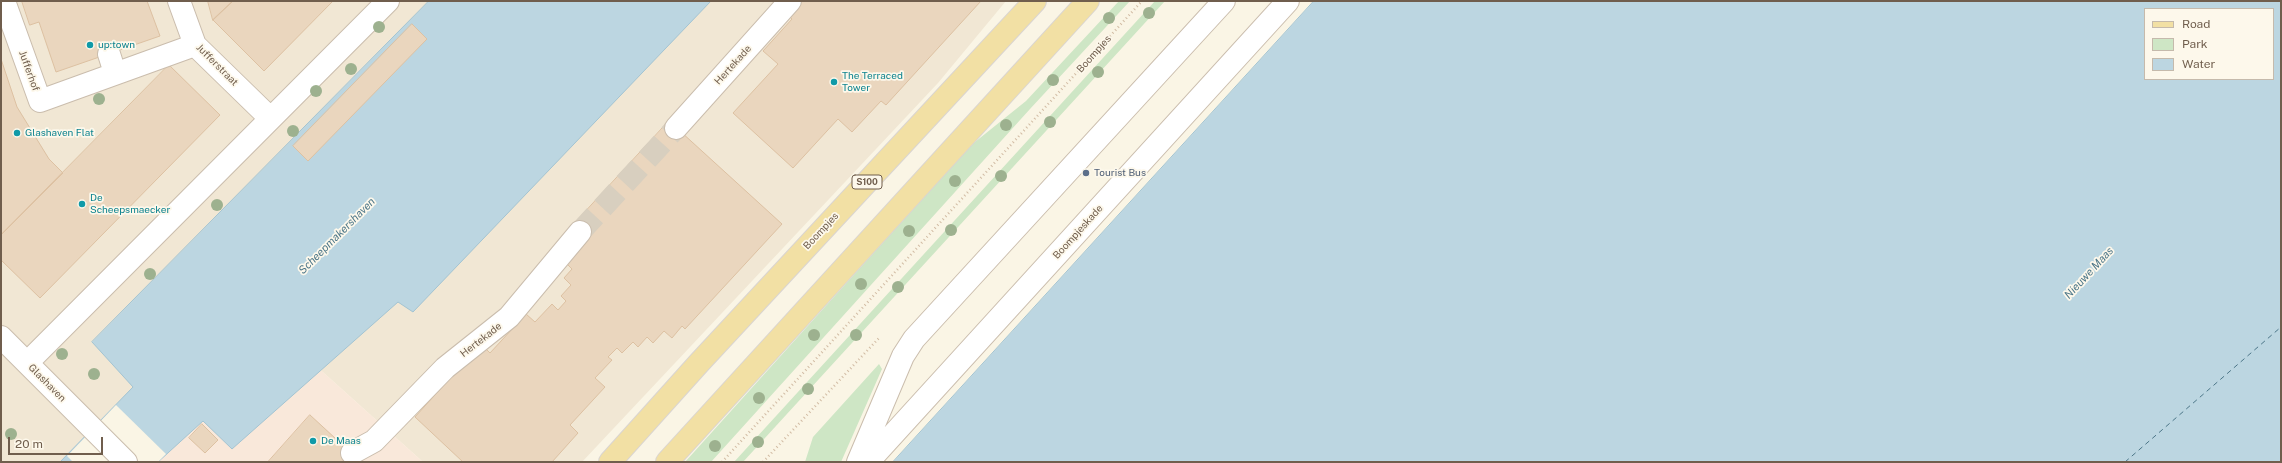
<!DOCTYPE html>
<style>
body{margin:0}
#map{position:relative;width:2282px;height:463px;overflow:hidden;background:#faf5e5;font-family:"Public Sans",sans-serif}
canvas{display:block}
.frame{position:absolute;inset:0;border:2px solid #705e4d;pointer-events:none}
.legend{position:absolute;left:2144px;top:8px;width:130px;height:72px;box-sizing:border-box;background:#fdf8eb;border:1px solid #c5baac;margin:0;padding:5px 7px;list-style:none;font-size:12px;color:#705e4d}
.legend li{display:flex;align-items:center;gap:8px;height:20px}
.legend b{width:20px;border:1px solid #c5baac}
.scale{position:absolute;left:8px;top:437px;width:95px;height:18px;box-sizing:border-box;border:2px solid #705e4d;border-top:0;padding-left:5px;font-size:12px;line-height:14px;white-space:nowrap;color:#705e4d;-webkit-text-stroke:3px #fdf8eb;paint-order:stroke}
</style>
<div id="map">
<canvas width="2282" height="463"></canvas>
<div class="frame"></div>
<ul class="legend">
<li><b style="height:5px;background:#f2e0a4"></b>Road</li>
<li><b style="height:11px;background:#cee6c5"></b>Park</li>
<li><b style="height:11px;background:#bcd6e1"></b>Water</li>
</ul>
<div class="scale">20 m</div>
</div>
<script>
const context = document.querySelector('canvas').getContext('2d');
context.lineJoin = 'round';
function fillPath(path, color) { context.fillStyle = color; context.fill(path, 'evenodd'); }
function stroke(path, color, width, dash) { context.strokeStyle = color; context.lineWidth = width; context.lineCap = dash ? 'butt' : 'round'; context.setLineDash(dash || []); context.stroke(path); }
function drawText(font, color, halo, rows, align = 'center') {
  context.font = font + ' "Public Sans",sans-serif'; context.lineWidth = 3.5; context.setLineDash([]); context.textBaseline = 'middle'; context.strokeStyle = halo; context.fillStyle = color; for (const [text, x, y, turn = 0] of rows) {
    context.save(); context.translate(x, y); context.rotate((+turn || 0) * Math.PI / 180); context.textAlign = isNaN(turn) ? turn : align; if (halo) context.strokeText(text, 0, 0); context.fillText(text, 0, 0); context.restore();
  }
}
const residential = new Path2D(`
 M1,1H569L63,462H1Z
 M670,1H1006L938,83L582,462H423L315,365Z`);
const commercial = new Path2D(`
 M315,365L423,462H144L208,405Z`);
const green = new Path2D(`
 M1119,1H1130L1030,109L711,462H685L970,146L1026,101Z
 M1155,1H1165L743,462H734Z
 M879,364L882,369L841,462H805L813,437Z`);
const water = new Path2D(`
 M429,1H711L413,312L398,302L232,449L203,421L158,462H60L133,387L92,342Z
 M1314,1H2281V462H893ZM2145,9H2273V79H2145Z`);
const pier = new Path2D(`
 M116,405L166,454L158,462H73L67,456Z`);
const ferry = new Path2D(`
 M2125,462L2281,327`);
const building = new Path2D(`
 M22,1H147L160,36L56,72L39,22L30,25Z
 M208,1H233L213,20Z
 M233,1H333L264,71L213,20Z
 M799,1H981L886,105L881,101L852,132L838,119L793,168L733,113L778,64L763,51L792,19L787,14Z
 M412,24L427,39L308,161L293,146Z
 M1,59L17,107L49,159L63,173L1,235Z
 M169,65L220,115L40,298L1,260V235Z
 M669,121L782,224L685,329L682,326L672,338L664,331L653,343L647,337L638,347L633,342L622,353L617,348L608,357L612,360L595,378L605,387L570,425L578,433L552,462H463L415,417L481,344L490,353L526,314L535,322L552,304L558,310L566,301L561,296L571,285L564,278L572,269L567,264L578,252L571,245L573,225Z
 M310,415L361,462H268Z
 M202,424L218,440L205,453L189,438Z`);
const streetTunnel = new Path2D(`
 M580,232L676,128`);
const path = new Path2D(`
 M722,462L1142,1
 M763,462L879,338`);
const street = new Path2D(`
 M4,1L40,101L195,45
 M179,1L195,45L270,118
 M109,54L115,73
 M676,128L790,1
 M1,337L126,462
 M27,363L388,1
 M352,453L374,441L445,368L509,317L580,232
 M858,462L903,356L914,339L1224,1
 M868,462L1288,1`);
const primary = new Path2D(`
 M610,462L699,363L1035,1
 M667,462L1088,1`);
const trees = [
 [1149,13],
 [1109,18],
 [379,27],
 [351,69],
 [1098,72],
 [1053,80],
 [316,91],
 [99,99],
 [1050,122],
 [1006,125],
 [293,131],
 [1001,176],
 [955,181],
 [217,205],
 [951,230],
 [909,231],
 [150,274],
 [861,284],
 [898,287],
 [814,335],
 [856,335],
 [62,354],
 [94,374],
 [808,389],
 [759,398],
 [11,434],
 [758,442],
 [715,446]
];
const markers = [
 [90,45,4,"#0f9aa8"],
 [834,82,4,"#0f9aa8"],
 [17,133,4,"#0f9aa8"],
 [1086,173,4,"#5c6f8a"],
 [82,204,4,"#0f9aa8"],
 [313,441,4,"#0f9aa8"]
];
const shields = [
 [867,182,30]
];
const shieldNames = [
 ["S100",867,182]
];
const cultureNames = [
 ["up:town",98,45],
 ["The Terraced",842,76],
 ["Tower",842,88],
 ["Glashaven Flat",25,133],
 ["De",90,198],
 ["Scheepsmaecker",90,210],
 ["De Maas",321,441]
];
const streetNames = [
 ["Boompjes",1094,54,-48],
 ["Jufferstraat",217,65,45],
 ["Hertekade",733,65,-48],
 ["Jufferhof",29,71,70],
 ["Boompjes",821,231,-47],
 ["Boompjeskade",1078,232,-48],
 ["Hertekade",481,340,-38],
 ["Glashaven",47,383,45]
];
const serviceNames = [
 ["Tourist Bus",1094,173]
];
const waterNames = [
 ["Scheepmakershaven",337,236,-45],
 ["Nieuwe Maas",2089,273,-47]
];
fillPath(residential, '#f1e7d4');
fillPath(commercial, '#f9e8da');
fillPath(green, '#cee6c5');
fillPath(water, '#bcd6e1');
stroke(water, '#a3c4d2', 1);
fillPath(pier, '#faf5e5');
stroke(ferry, '#4c7688', 1, [5, 4]);
fillPath(building, '#ead6be');
stroke(building, '#ddc1a2', 1);
stroke(streetTunnel, '#d8cfbf', 22, [22, 11]);
stroke(street, '#cabdad', 24);
stroke(primary, '#dad5d1', 24);
stroke(path, '#d1bba3', 2.5, [1, 3]);
stroke(street, '#fff', 22);
stroke(primary, '#f2e0a4', 22);
context.fillStyle = '#9db18f';
for (const [x, y] of trees) { context.beginPath(); context.arc(x, y, 6, 0, 2 * Math.PI); context.fill(); }
for (const [x, y, r, color] of markers) { const dot = new Path2D(); dot.arc(x, y, r, 0, 2 * Math.PI); context.fillStyle = color; context.fill(dot); stroke(dot, '#fdf8eb', 1.5); }
for (const [x, y, w] of shields) { const box = new Path2D(); box.roundRect(x - w / 2, y - 7, w, 14, 3); context.fillStyle = '#fdf8eb'; context.fill(box); stroke(box, '#705e4d', 1); }
drawText('bold 9px', '#705e4d', null, shieldNames);
drawText('10px', '#0d838f', '#fdf8eb', cultureNames, 'left');
drawText('10px', '#705e4d', '#fdf8eb', streetNames);
drawText('10px', '#4e5e75', '#fdf8eb', serviceNames, 'left');
drawText('italic 11px', '#4c7688', '#fdf8eb', waterNames);
</script>
